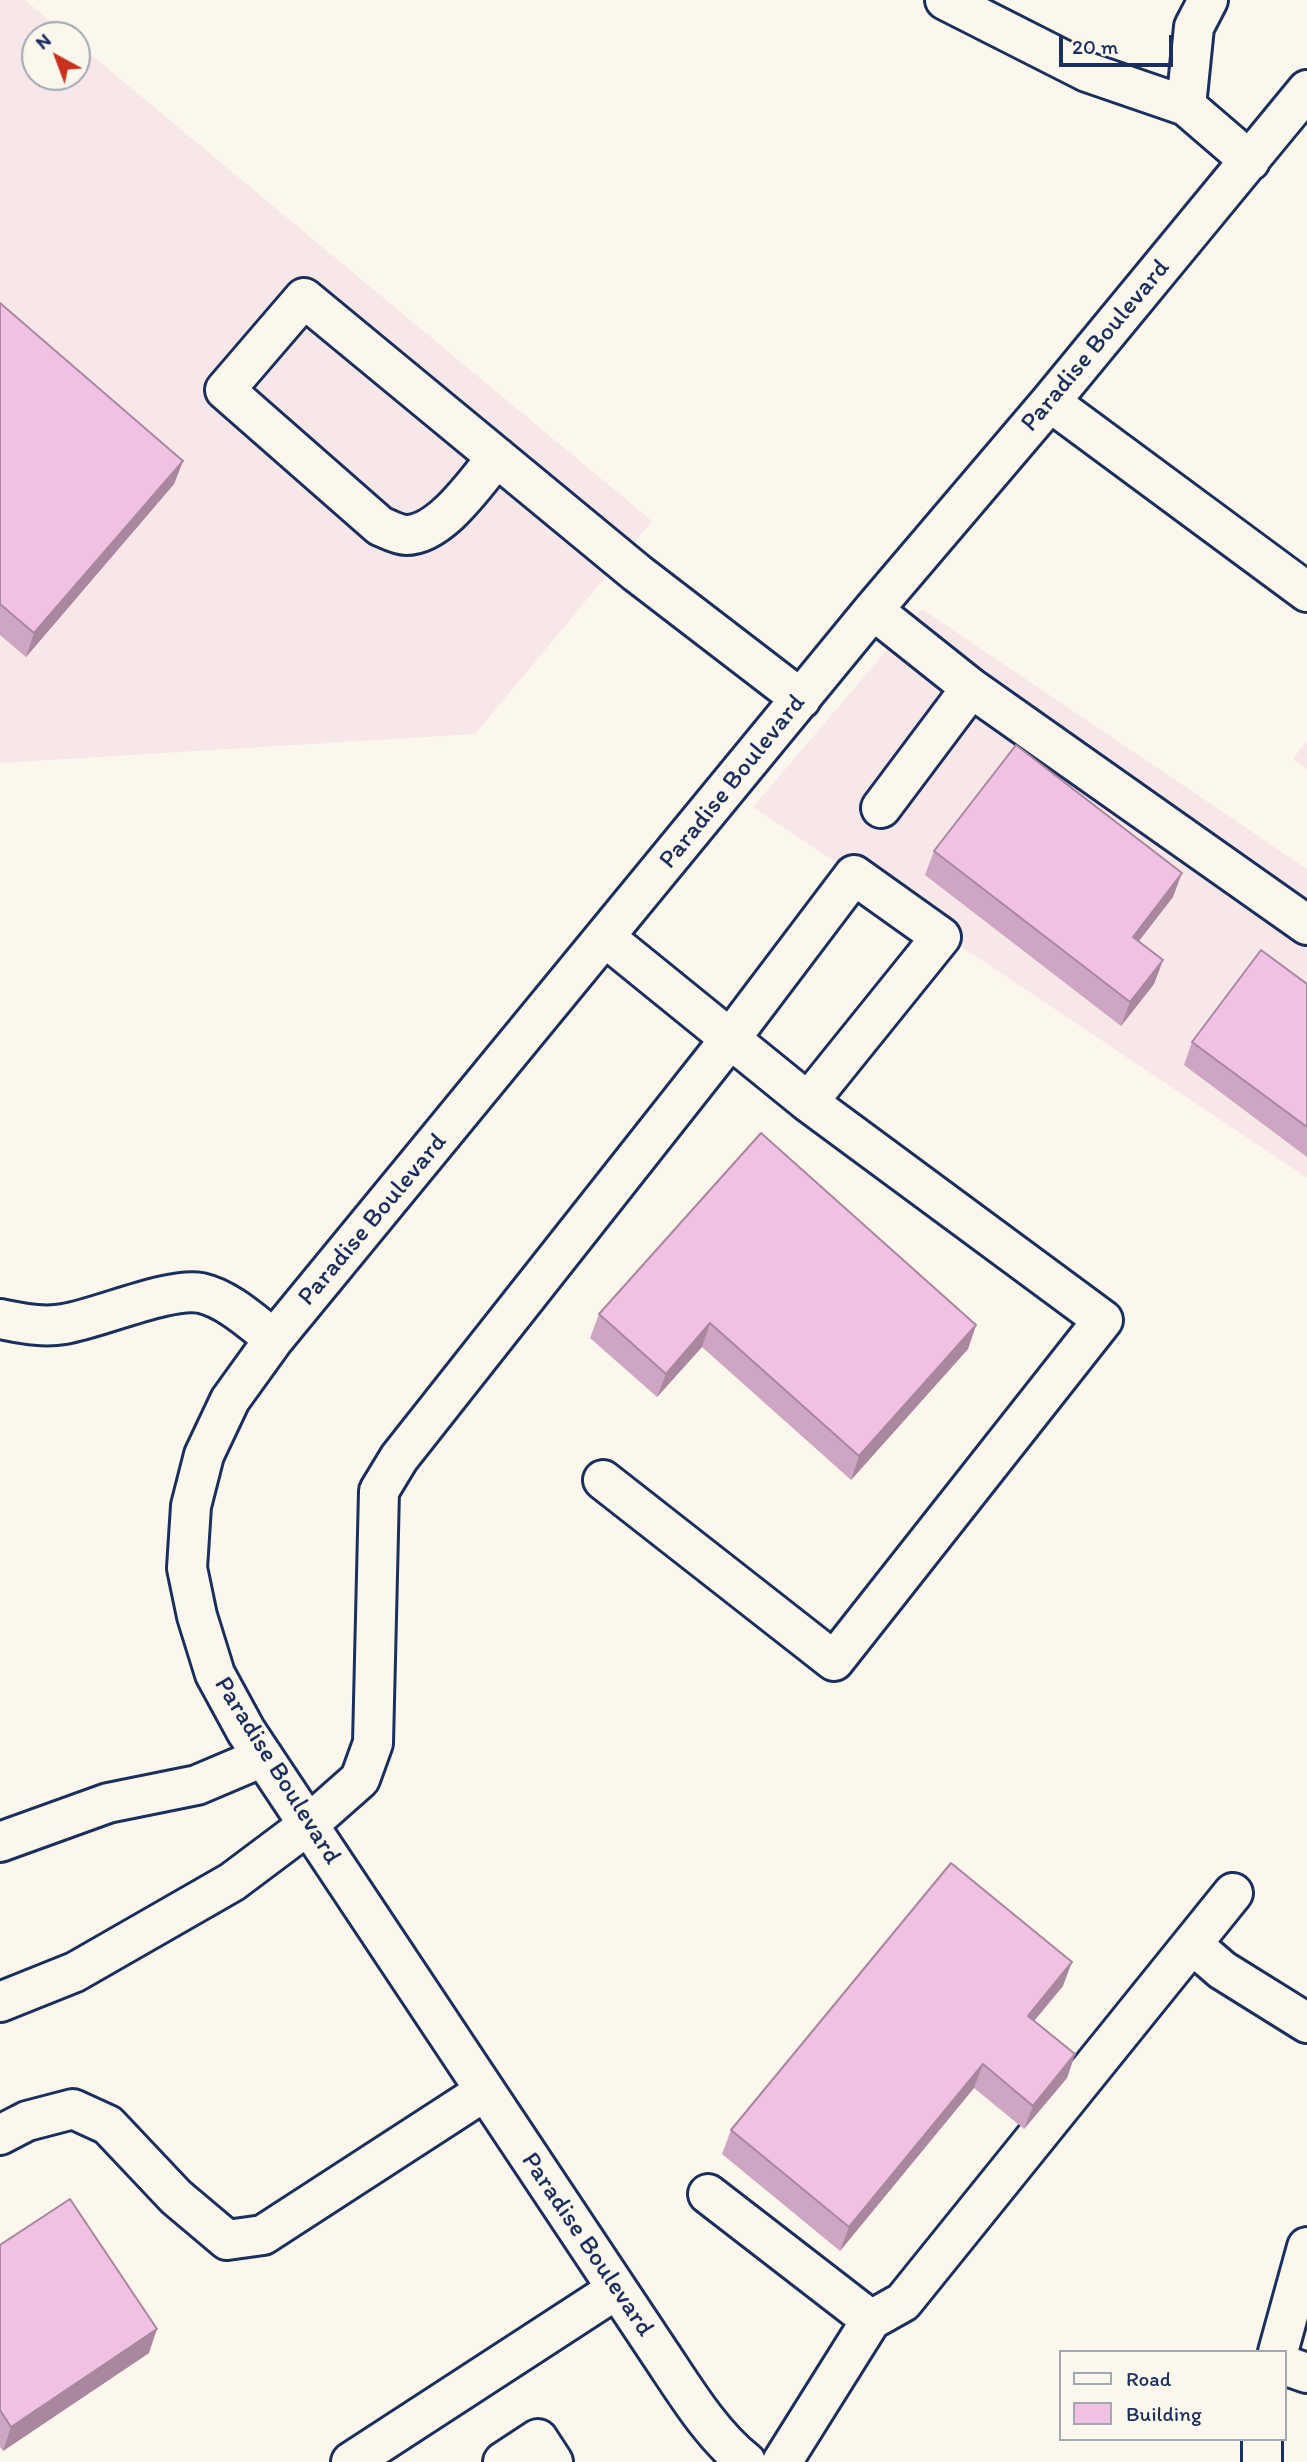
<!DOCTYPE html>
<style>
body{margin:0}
#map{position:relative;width:1307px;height:2462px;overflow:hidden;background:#fbf7ec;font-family:Itim,sans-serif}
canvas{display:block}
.legend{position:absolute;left:1059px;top:2350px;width:228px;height:91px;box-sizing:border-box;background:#fbf7ec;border:2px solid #a1a7b3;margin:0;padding:9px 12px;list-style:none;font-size:21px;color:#1b2f5e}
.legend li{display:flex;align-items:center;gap:14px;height:35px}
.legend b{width:35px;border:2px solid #a1a7b3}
.north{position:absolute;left:21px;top:21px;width:70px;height:70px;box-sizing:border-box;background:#fbf7ec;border:2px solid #a1a7b3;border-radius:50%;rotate:319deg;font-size:19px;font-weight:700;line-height:28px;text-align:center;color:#1b2f5e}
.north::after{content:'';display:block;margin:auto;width:24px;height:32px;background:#c8321e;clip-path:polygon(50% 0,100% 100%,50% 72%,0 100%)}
.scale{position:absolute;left:1059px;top:35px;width:114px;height:32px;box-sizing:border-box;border:4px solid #1b2f5e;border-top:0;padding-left:9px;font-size:21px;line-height:24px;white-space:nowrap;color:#1b2f5e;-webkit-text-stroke:5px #fbf7ec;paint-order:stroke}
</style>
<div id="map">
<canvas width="1307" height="2462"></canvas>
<ul class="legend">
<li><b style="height:9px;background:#fbf7ec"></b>Road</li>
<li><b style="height:19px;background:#f0c1e3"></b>Building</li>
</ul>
<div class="north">N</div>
<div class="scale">20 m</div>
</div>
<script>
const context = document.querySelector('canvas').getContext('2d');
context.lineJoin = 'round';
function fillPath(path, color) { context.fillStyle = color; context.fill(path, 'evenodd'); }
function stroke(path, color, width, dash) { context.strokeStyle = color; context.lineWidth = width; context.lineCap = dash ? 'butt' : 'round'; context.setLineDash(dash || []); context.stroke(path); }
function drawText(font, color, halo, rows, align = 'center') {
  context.font = font + ' Itim,sans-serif'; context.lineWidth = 5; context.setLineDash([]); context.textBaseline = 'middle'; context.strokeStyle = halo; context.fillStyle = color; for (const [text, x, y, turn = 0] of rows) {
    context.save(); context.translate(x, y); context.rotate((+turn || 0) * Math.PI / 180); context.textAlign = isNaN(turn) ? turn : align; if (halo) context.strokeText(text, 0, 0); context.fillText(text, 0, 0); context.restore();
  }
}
const built = new Path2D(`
 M0,0H25L67,35H35V77H77V43L652,521L475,734L0,763Z
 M922,609L1307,869V1178L753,807Z
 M1307,740V769L1293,759Z`);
const minor = new Path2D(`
 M945,0L1087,72L1186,106
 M1208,0L1194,27L1186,106L1250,161
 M1050,402L1307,592
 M497,457C476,482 441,535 406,535C398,535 387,529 380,526L225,390L304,298L637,573L801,699
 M873,610L971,688L1307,925
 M881,808L971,688
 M0,1319C22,1323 42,1328 64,1324C100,1318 169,1287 201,1293C228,1299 253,1323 274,1339
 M603,1480L834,1661L1103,1320L808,1102
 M0,1842L108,1803L197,1785L263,1757
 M1192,1944L1222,1970L1307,2023
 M0,2002L75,1972L232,1882L308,1825L360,1779L373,1743L379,1491L399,1458L730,1039L854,875L941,937L808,1102L606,938
 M0,2135L27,2121L73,2109L108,2125L176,2197L227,2240L263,2235L485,2091
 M708,2194L871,2320
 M1278,2352L1307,2247
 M1284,2365L1307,2373
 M351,2462L617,2289
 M503,2462L538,2439L553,2462
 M746,2462C712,2435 687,2394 663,2358L246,1731L215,1674L197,1616L187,1568L191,1506L204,1455L230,1400L274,1339L873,610L1050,402L1307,90
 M782,2462L871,2320L903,2302L1233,1893
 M1262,2462V2439`);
const wall = new Path2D(`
 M0,303L183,461L174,484L26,657L0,635Z
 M934,851L1173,897L1139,941L1163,960L1154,984L1121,1026L925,875Z
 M1307,984V1157L1184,1065L1192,1042Z
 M599,1314L976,1325L968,1349L851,1480L702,1347L657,1397L590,1338Z
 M1063,1986L1034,2021L1075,2054L1067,2078L1024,2129L974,2088L840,2251L722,2154L731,2130Z
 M0,2245L149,2353L3,2451L0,2447Z`);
const shadedWall = new Path2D(`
 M183,461L174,484L26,657L34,633Z
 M1182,873L1173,897L1124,960L1133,937Z
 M1163,960L1154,984L1121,1026L1130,1002Z
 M710,1323L702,1347L657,1397L666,1374Z
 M976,1325L968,1349L851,1480L859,1456Z
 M1072,1962L1063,1986L1019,2039L1028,2016Z
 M1075,2054L1067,2078L1024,2129L1033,2106Z
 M983,2064L974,2088L840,2251L849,2227Z
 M157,2329L149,2353L3,2451L11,2427Z`);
const building = new Path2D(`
 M0,303L183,461L34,633L0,604Z
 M1016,745L1182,873L1133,937L1163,960L1130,1002L934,851Z
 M1261,950L1307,984V1127L1192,1042Z
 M761,1133L976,1325L859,1456L710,1323L666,1374L599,1314Z
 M951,1863L1072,1962L1028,2016L1075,2054L1033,2106L983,2064L849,2227L731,2130Z
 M70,2199L157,2329L11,2427L0,2410V2245Z`);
const streetNames = [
 ["Paradise Boulevard",1096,346,-50],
 ["Paradise Boulevard",733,782,-51],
 ["Paradise Boulevard",373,1220,-50],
 ["Paradise Boulevard",277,1771,58],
 ["Paradise Boulevard",587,2245,56]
];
fillPath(built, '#f8e7e9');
stroke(minor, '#1b2f5e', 44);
stroke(minor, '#fbf7ec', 38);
fillPath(wall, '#cea6c3');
fillPath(shadedWall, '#a8879f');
fillPath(building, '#f0c1e3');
stroke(building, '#a8879f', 2);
drawText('26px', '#1b2f5e', '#fbf7ec', streetNames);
</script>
